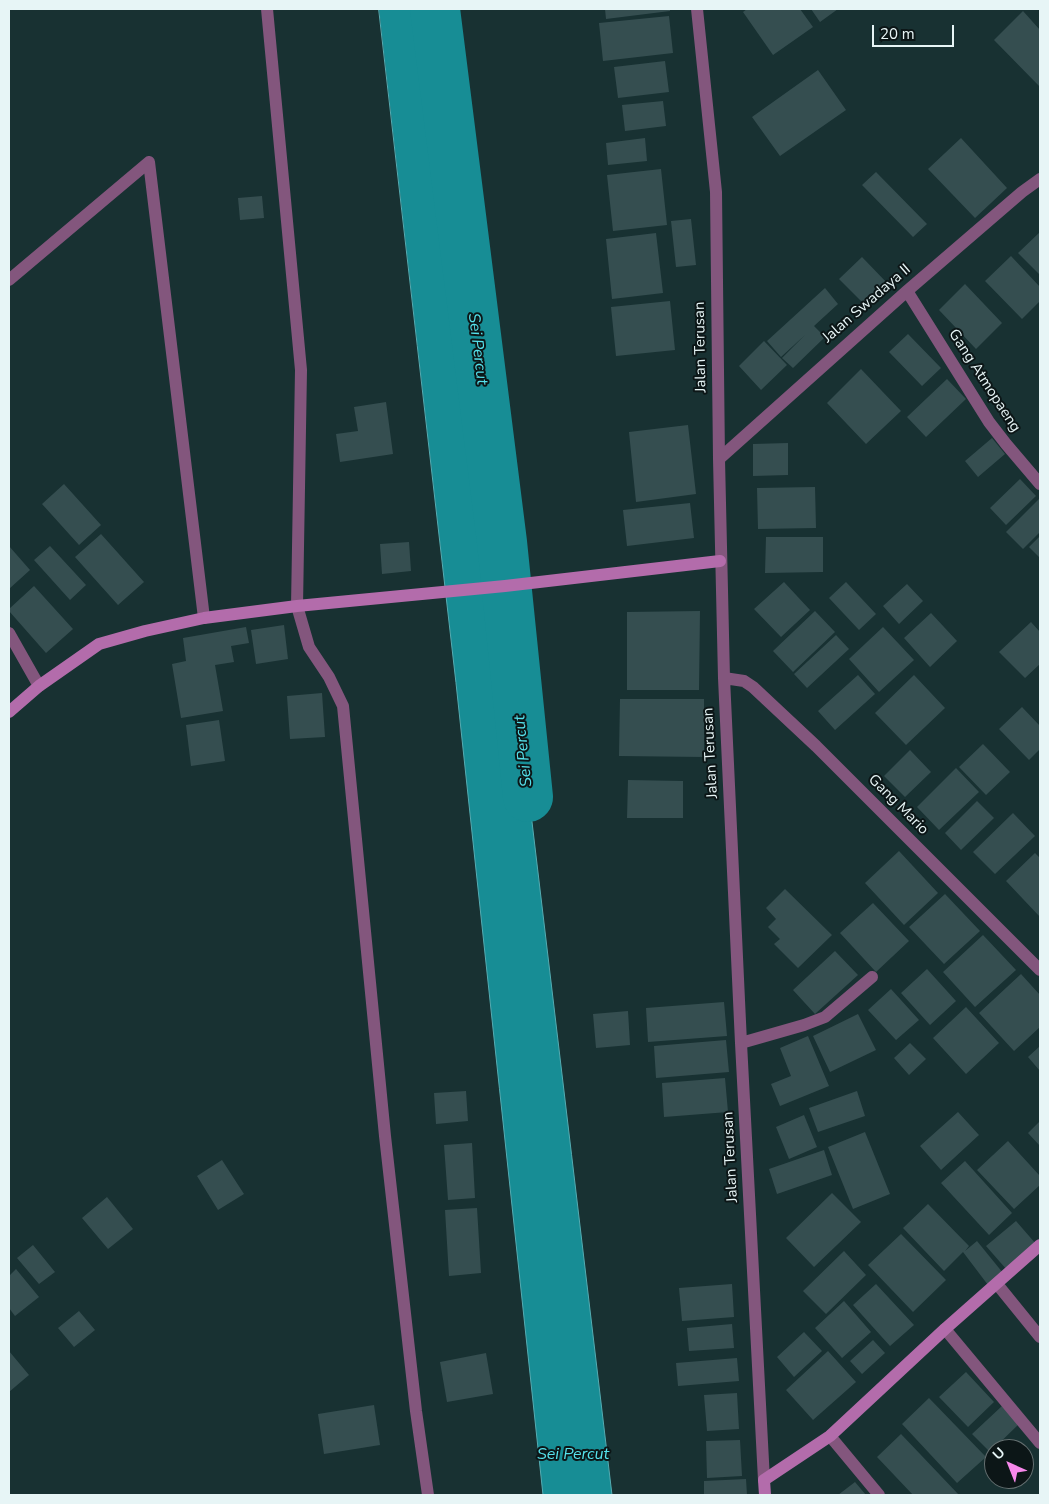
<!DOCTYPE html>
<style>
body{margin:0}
#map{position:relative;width:1049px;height:1504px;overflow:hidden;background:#183132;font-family:"Nunito Sans",sans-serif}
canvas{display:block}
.frame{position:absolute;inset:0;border:10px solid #e7f5f6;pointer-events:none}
.north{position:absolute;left:984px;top:1439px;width:50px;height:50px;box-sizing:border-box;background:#0c1617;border:1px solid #646f70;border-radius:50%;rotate:316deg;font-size:14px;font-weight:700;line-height:20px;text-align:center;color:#e7f5f6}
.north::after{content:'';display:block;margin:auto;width:18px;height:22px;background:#f788eb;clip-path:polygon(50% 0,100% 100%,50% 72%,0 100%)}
.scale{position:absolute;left:872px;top:25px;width:82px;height:22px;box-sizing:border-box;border:2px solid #e7f5f6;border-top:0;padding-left:6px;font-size:15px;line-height:18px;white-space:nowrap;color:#e7f5f6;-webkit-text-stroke:4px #0c1617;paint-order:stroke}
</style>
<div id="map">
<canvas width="1049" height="1504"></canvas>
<div class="frame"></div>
<div class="north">U</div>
<div class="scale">20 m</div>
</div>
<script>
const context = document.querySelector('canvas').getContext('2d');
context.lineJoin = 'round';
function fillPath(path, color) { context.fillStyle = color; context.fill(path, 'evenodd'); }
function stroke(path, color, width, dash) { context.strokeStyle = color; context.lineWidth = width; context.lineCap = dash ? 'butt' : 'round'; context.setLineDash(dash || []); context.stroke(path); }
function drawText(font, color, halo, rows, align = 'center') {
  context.font = font + ' "Nunito Sans",sans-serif'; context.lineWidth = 4; context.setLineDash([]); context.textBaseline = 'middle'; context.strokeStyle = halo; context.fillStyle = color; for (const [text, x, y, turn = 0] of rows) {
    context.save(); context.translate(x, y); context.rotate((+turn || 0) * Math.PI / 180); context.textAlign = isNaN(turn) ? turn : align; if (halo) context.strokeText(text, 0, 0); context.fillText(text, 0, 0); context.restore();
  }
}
const water = new Path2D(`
 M379,9H438L450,132L612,1495H543L456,683Z`);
const river = new Path2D(`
 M435,9L502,542L528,797`);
const building = new Path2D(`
 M605,9H670V11L606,19Z
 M747,9H800L813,27L773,55L743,12Z
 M811,9H838L820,22Z
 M1023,11L1040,30V87L994,40Z
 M669,16L673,53L603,61L599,23Z
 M665,61L669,92L618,98L614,67Z
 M818,70L846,110L780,156L752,117Z
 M663,101L666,126L625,131L622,105Z
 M645,138L647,161L608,165L606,143Z
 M961,138L1007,188L975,218L928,169Z
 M661,169L667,225L613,231L607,175Z
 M876,172L927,224L913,237L862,185Z
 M262,196L264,218L240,220L238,198Z
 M691,219L696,265L676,267L671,221Z
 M1040,232V275L1018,253Z
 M656,233L663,293L612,299L606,239Z
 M1011,256L1040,287V301L1022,319L985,281Z
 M862,257L889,285L867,307L839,279Z
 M965,284L1002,323L976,349L939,310Z
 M825,288L838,304L814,326L825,337L793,368L782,358L805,335L781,357L767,341Z
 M670,301L675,350L616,356L611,307Z
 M908,334L941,368L922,386L889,352Z
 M764,341L787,365L761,390L739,366Z
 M861,369L901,411L866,444L827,403Z
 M947,379L966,399L926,437L907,417Z
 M386,402L393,454L340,462L336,434L358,431L354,407Z
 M688,425L696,494L636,502L629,432Z
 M992,438L1005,454L978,477L965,461Z
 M788,443V475L753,476V444Z
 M1020,479L1036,496L1006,525L990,508Z
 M64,484L101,525L79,545L42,504Z
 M815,487L816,528L758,529L757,488Z
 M1040,498V532L1023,549L1006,532Z
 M690,503L694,538L627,546L623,510Z
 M101,534L144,582L118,605L75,557Z
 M1040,536V558L1029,547Z
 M766,537H823V572L765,573Z
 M409,542L411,571L382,574L380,544Z
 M9,546L30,570L9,589Z
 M50,546L86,585L70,600L34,560Z
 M784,582L810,610L781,637L754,609Z
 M846,582L876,614L859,630L829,598Z
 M907,584L923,601L899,624L883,606Z
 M34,586L73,629L46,653L9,611V609Z
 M700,611L699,690H627V612Z
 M815,611L835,632L793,672L773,651Z
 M931,613L957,641L930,667L904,638Z
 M1031,622L1040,632V664L1025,678L999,652Z
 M284,625L288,659L256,664L251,630Z
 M246,627L249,643L231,646L234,662L215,665L223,711L181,718L172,664L186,661L183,638Z
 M883,627L914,660L879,692L849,659Z
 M836,635L849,649L807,688L794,674Z
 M858,675L875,694L835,730L818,711Z
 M914,675L945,708L906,745L875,713Z
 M322,693L325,737L290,739L287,696Z
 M620,699H704V757L619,756Z
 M1022,707L1040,726V749L1029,760L999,729Z
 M219,720L225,761L191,766L186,725Z
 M983,744L1010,772L986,795L959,767Z
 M910,750L931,772L905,797L884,776Z
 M956,768L979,792L939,830L917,807Z
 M628,780L683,781V818H627Z
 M977,801L994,818L961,850L945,833Z
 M1013,813L1035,836L995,874L973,852Z
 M899,851L938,893L904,925L865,883Z
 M1035,853L1040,858V917L1006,881Z
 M785,889L832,935L798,968L774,944L780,939L768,927L776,919L766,908Z
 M945,894L980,931L944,964L909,927Z
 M873,903L909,941L876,972L840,933Z
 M983,935L1016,970L975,1007L943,972Z
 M835,951L858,975L815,1014L793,990Z
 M927,969L956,1001L930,1025L901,993Z
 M1021,974L1040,995V1027L1014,1051L979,1013Z
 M891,989L919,1020L896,1040L868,1010Z
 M724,1002L727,1036L648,1042L646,1008Z
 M966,1007L999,1043L966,1074L933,1038Z
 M628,1011L630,1045L596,1048L593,1014Z
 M858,1014L876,1050L830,1072L813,1036Z
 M808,1036L829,1086L780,1106L771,1084L791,1076L780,1048Z
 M726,1040L729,1072L656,1078L654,1046Z
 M910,1043L926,1059L909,1075L894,1058Z
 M1040,1046V1071L1028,1057Z
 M725,1078L728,1112L664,1117L662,1083Z
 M466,1091L468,1121L436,1124L434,1093Z
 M857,1091L865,1116L818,1132L809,1108Z
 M958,1112L979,1135L941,1170L920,1146Z
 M804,1115L817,1147L789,1159L776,1127Z
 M1040,1121V1146L1028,1133Z
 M865,1132L890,1194L853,1209L828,1147Z
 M1008,1141L1040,1176V1185L1014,1209L977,1170Z
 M472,1143L475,1198L448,1200L444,1145Z
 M824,1150L832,1175L777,1194L769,1169Z
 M222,1160L244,1194L218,1210L197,1176Z
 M965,1161L1012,1213L989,1235L941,1183Z
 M832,1193L861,1222L814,1267L786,1238Z
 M107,1197L133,1229L108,1249L82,1218Z
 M928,1204L969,1246L965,1251L977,1241L1003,1273L988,1285L963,1252L944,1271L903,1228Z
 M477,1208L481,1273L449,1276L445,1210Z
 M1016,1221L1036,1244L1007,1270L986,1246Z
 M901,1234L946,1280L913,1312L868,1265Z
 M33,1245L55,1272L39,1284L17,1258Z
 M844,1251L866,1275L826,1314L803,1291Z
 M16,1269L39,1297L15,1316L9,1308V1276Z
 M732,1284L734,1317L682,1321L679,1288Z
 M876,1284L914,1325L890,1346L853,1305Z
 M844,1301L871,1332L842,1358L815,1328Z
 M79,1311L95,1330L74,1347L58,1328Z
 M732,1324L734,1348L689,1351L687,1328Z
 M804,1332L822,1351L794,1377L777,1357Z
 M873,1340L885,1353L862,1374L850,1361Z
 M9,1351L29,1375L9,1392Z
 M828,1351L856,1382L813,1420L786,1390Z
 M486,1353L493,1394L447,1402L440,1362Z
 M737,1358L739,1381L678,1386L676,1363Z
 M966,1372L994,1402L968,1427L939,1397Z
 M737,1393L739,1429L707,1431L704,1395Z
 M929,1398L986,1457L957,1483L902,1424Z
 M374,1405L380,1445L324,1454L318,1414Z
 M1002,1406L1019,1424L990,1452L972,1434Z
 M901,1434L959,1495H913L877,1457Z
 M740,1440L742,1476L707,1478L706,1441Z
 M746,1479L747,1495H704V1481Z
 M855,1482L866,1495H838Z`);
const street = new Path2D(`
 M267,9L301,370L297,606L309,647L329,677L343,706L385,1136L416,1411L428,1495
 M697,9L716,192L719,459L724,678L741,1043L764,1480
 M149,162L204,618
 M9,280L149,162
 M907,291L989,422L1006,444L1040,484
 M719,459L907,291L1022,192L1040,179
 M9,633L39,686
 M724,678L744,681L753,687L816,746L1040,970
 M741,1043L804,1025L825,1017L872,977
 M997,1284L1040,1337
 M945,1329L1040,1443
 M830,1436L879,1495`);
const secondary = new Path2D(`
 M9,712L39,686L99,644L145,631L204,618L297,606L505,586L720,561
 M765,1495L764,1480L830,1436L945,1329L1040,1245`);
const streetNames = [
 ["Jalan Swadaya II",867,304,-41],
 ["Jalan Terusan",701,347,-91],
 ["Gang Atmopaeng",984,381,57],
 ["Jalan Terusan",711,753,-93],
 ["Gang Mario",898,805,45],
 ["Jalan Terusan",731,1157,-93]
];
const waterNames = [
 ["Sei Percut",477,349,83],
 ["Sei Percut",524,751,-96],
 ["Sei Percut",573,1455]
];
fillPath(water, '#178d95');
stroke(water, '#55acb2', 1);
stroke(river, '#178d95', 50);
fillPath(building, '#354e50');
stroke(street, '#83567d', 12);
stroke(secondary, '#b36cab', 12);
drawText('15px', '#e7f5f6', '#0c1617', streetNames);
drawText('italic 16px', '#56e2ec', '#0c1617', waterNames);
</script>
